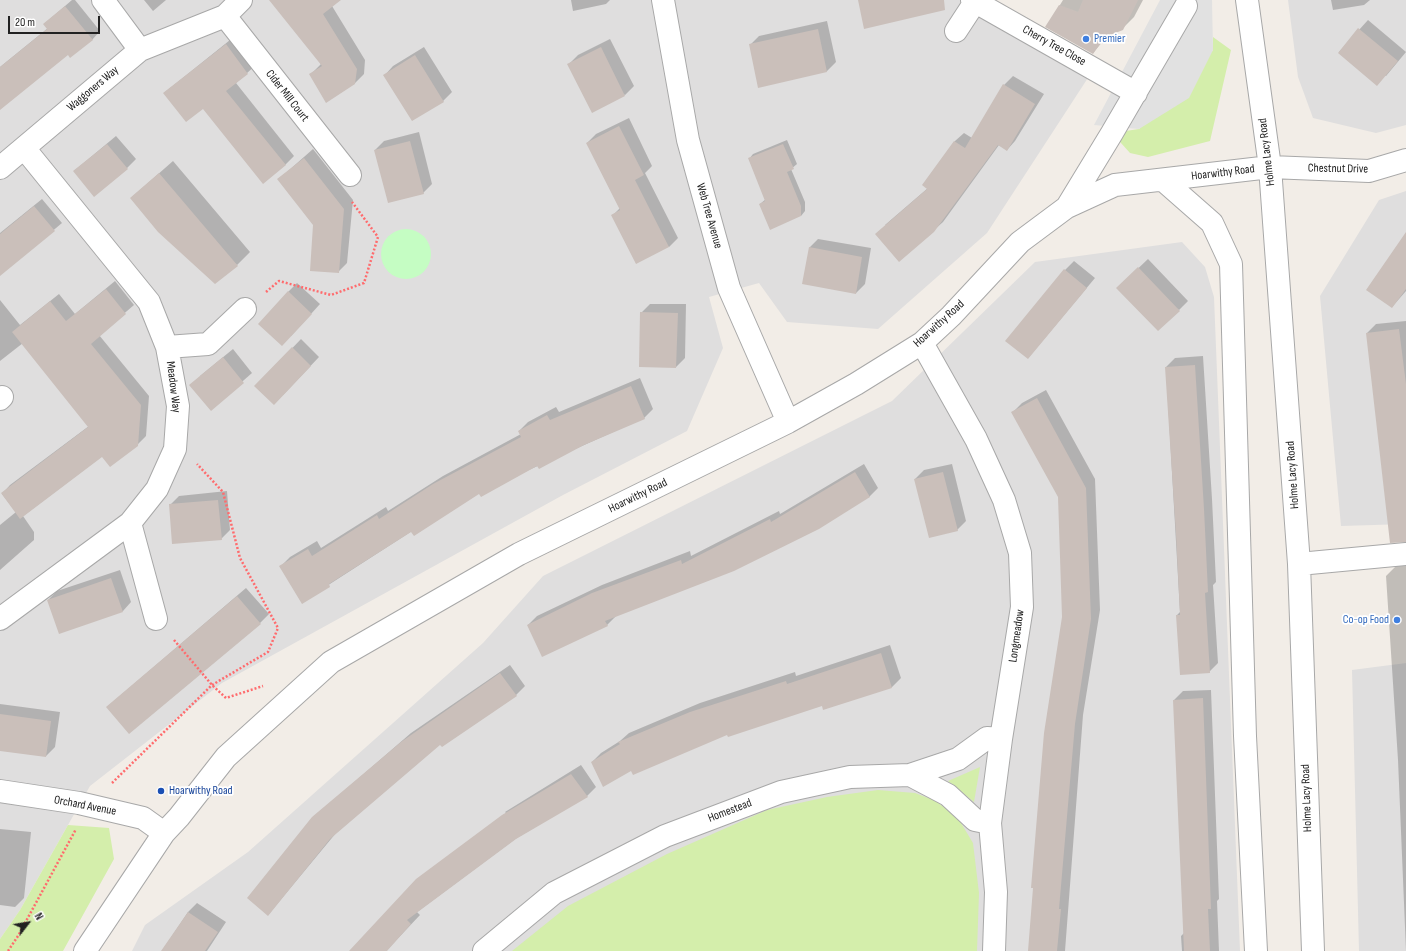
<!DOCTYPE html>
<style>
body{margin:0}
#map{position:relative;width:1406px;height:951px;overflow:hidden;background:#f2ede7;font-family:"Sofia Sans Condensed",sans-serif}
canvas{display:block}
.north{position:absolute;left:8px;top:903px;width:40px;height:40px;-webkit-text-stroke:3px #fff;paint-order:stroke;rotate:59deg;font-size:11px;font-weight:700;line-height:16px;text-align:center;color:#212121}
.north::after{content:'';display:block;margin:auto;width:14px;height:18px;background:#212121;clip-path:polygon(50% 0,100% 100%,50% 72%,0 100%)}
.scale{position:absolute;left:8px;top:16px;width:92px;height:18px;box-sizing:border-box;border:2px solid #212121;border-top:0;padding-left:5px;font-size:12px;line-height:14px;white-space:nowrap;color:#212121;-webkit-text-stroke:3px #fff;paint-order:stroke}
</style>
<div id="map">
<canvas width="1406" height="951"></canvas>
<div class="north">N</div>
<div class="scale">20 m</div>
</div>
<script>
const context = document.querySelector('canvas').getContext('2d');
context.lineJoin = 'round';
function fillPath(path, color) { context.fillStyle = color; context.fill(path, 'evenodd'); }
function stroke(path, color, width, dash) { context.strokeStyle = color; context.lineWidth = width; context.lineCap = dash ? 'butt' : 'round'; context.setLineDash(dash || []); context.stroke(path); }
function drawText(font, color, halo, rows, align = 'center') {
  context.font = font + ' "Sofia Sans Condensed",sans-serif'; context.lineWidth = 3.5; context.setLineDash([]); context.textBaseline = 'middle'; context.strokeStyle = halo; context.fillStyle = color; for (const [text, x, y, turn = 0] of rows) {
    context.save(); context.translate(x, y); context.rotate((+turn || 0) * Math.PI / 180); context.textAlign = isNaN(turn) ? turn : align; if (halo) context.strokeText(text, 0, 0); context.fillText(text, 0, 0); context.restore();
  }
}
const residential = new Path2D(`
 M0,0H986L1097,64L987,233L878,329L787,322L759,283L709,297L723,348L687,431L563,495L222,683L90,786L20,910L0,939Z
 M1288,0H1406V125L1376,133L1313,118L1298,77Z
 M1406,191V524L1341,526L1320,296L1379,200Z
 M1182,242L1205,267L1214,297L1240,951H132L145,925L248,852L483,643L543,576L892,401L1035,262Z
 M1406,663V951H1359L1352,670Z`);
const grass = new Path2D(`
 M1213,37L1231,50L1210,141L1148,157L1130,153L1112,133L1139,129L1213,50Z
 M980,767L974,802L948,781Z
 M878,790L915,793L936,801L958,818L973,843L979,893L977,951H512L568,906L667,854L767,810L827,797Z
 M68,825L109,828L114,859L63,951H0V939L20,910Z`);
const park = new Path2D(`
 M381 254a25 25 0 1 1 50 0a25 25 0 1 1-50 0Z`);
const parking = new Path2D(`
 M1160,0H1212L1213,50L1189,98L1139,129L1094,125Z`);
const shadow = new Path2D(`
 M72,0H75L100,31L92,40L68,53L0,109V67L48,28L44,24Z
 M144,0H166L153,11Z
 M279,0H339L332,6L365,60L364,74L355,83L310,75L321,64Z
 M571,0H610L606,4L573,11Z
 M1063,0H1143L1134,17L1122,29L1109,34L1093,53L1047,26Z
 M1331,0H1370L1364,5L1333,10Z
 M1368,20L1406,52L1386,76L1339,52Z
 M827,21L836,62L827,71L759,86L750,45L759,36Z
 M235,36L257,64L236,83L294,156L285,165L204,107L164,93Z
 M610,39L634,86L625,95L569,64L578,55Z
 M424,47L452,92L443,101L385,75L393,66Z
 M1013,76L1044,94L1015,141L1007,150L999,145L943,222L933,231L885,225L928,188L924,185L955,141L964,133L972,138L1004,85Z
 M629,118L652,166L645,173L678,238L669,247L613,215L620,208L587,143L596,134Z
 M419,132L432,184L423,193L375,150L384,141Z
 M116,136L136,159L127,168L74,171Z
 M787,140L797,164L791,169L805,202V211L801,216L760,204L766,199L749,159L753,154Z
 M313,149L353,200L347,263L338,272L314,225L279,179Z
 M173,161L250,252L237,265L131,198Z
 M42,199L62,223L0,275V233Z
 M818,239L871,248L865,284L856,293L809,248Z
 M1406,240V291L1392,307Z
 M1148,259L1188,301L1179,310L1127,279Z
 M1074,261L1095,278L1028,358L1065,270Z
 M115,281L134,305L99,335L149,396L146,436L137,445L102,456L23,516L34,532V540L0,570V525L16,512L2,494L10,485L89,426L23,343L0,361V300L20,325L59,294L75,314Z
 M297,283L320,304L291,336L288,292Z
 M650,304H686L685,358L676,367L641,313Z
 M1406,321V526L1367,333L1376,324Z
 M301,339L319,357L283,395L256,386Z
 M233,349L252,373L211,409L200,376Z
 M1203,356L1212,499L1216,582L1213,585L1218,663L1209,672L1177,615L1180,612L1166,367L1175,358Z
 M640,378L653,409L644,418L480,492L412,531L302,602L281,566L290,557L317,541L321,548L386,507L388,511L443,476L521,434L519,431L528,422L556,407L559,412Z
 M1046,390L1095,479L1100,610L1083,715L1065,951H1029L1063,617L1059,496L1013,412L1022,403Z
 M864,464L878,488L869,497L616,616L607,625H528L537,616L602,585L690,551L691,556L779,511L780,514Z
 M952,464L966,521L957,530L915,479L924,470Z
 M227,491L230,530L221,539L170,505L179,496Z
 M1397,565H1406V951L1398,760L1386,576Z
 M120,570L131,602L123,611L48,600L57,591Z
 M246,588L269,614L260,623L107,707Z
 M890,645L901,678L892,687L824,709L823,705L728,733L632,769L592,762L601,753L620,741L629,733L700,703L795,672L796,676Z
 M510,665L525,686L516,695L441,743L336,833L268,915L313,818L411,733Z
 M1211,690L1219,899L1217,901L1219,951H1182L1181,936L1184,933L1174,700L1183,691Z
 M0,704L60,712L55,747L46,756L0,750Z
 M581,765L596,787L587,796L515,839L417,912L420,915L386,951H350L506,813L505,812Z
 M0,829L31,832L24,898L15,907L0,905Z
 M197,903L226,922L207,951H162L188,912Z`);
const building = new Path2D(`
 M269,0H341L323,14L357,69L355,84L326,103L309,74L322,66Z
 M858,0H944L945,10L864,29Z
 M1083,0H1138L1123,30L1105,37L1093,54L1045,27L1059,5L1078,12Z
 M65,6L93,40L70,58L68,55L0,110V67L47,29L43,24Z
 M1358,28L1398,61L1377,86L1338,53Z
 M818,29L827,72L758,88L749,44Z
 M226,44L248,74L226,91L286,165L263,184L203,109L186,122L163,93Z
 M601,47L625,96L592,113L567,64Z
 M415,55L444,102L412,121L383,75Z
 M1003,84L1035,104L1007,151L998,145L934,232L899,262L875,234L927,189L922,185L954,141L965,148Z
 M619,126L644,175L635,180L669,247L636,264L611,215L620,210L586,143Z
 M410,141L424,194L388,203L374,150Z
 M107,144L128,169L94,197L73,171Z
 M783,144L794,169L787,172L801,206V216L770,230L759,204L765,201L748,158Z
 M304,158L344,209L339,273L310,271L313,225L277,179Z
 M159,173L238,266L215,284L158,232L130,198Z
 M34,206L55,231L0,276V234Z
 M1406,232V289L1392,308L1366,290Z
 M809,247L862,257L856,294L802,284Z
 M1138,267L1180,311L1158,331L1116,288Z
 M1064,269L1087,288L1028,359L1005,341Z
 M106,289L126,314L91,344L141,405L138,446L110,467L102,457L20,519L1,493L88,427L12,332L50,301L66,321Z
 M288,291L312,314L282,346L258,324Z
 M640,312L678,313L676,368L639,367Z
 M1399,329L1406,384V542L1390,543L1366,333Z
 M292,347L311,366L274,405L254,386Z
 M223,357L244,383L211,411L189,385Z
 M1195,365L1204,509L1208,592L1205,593L1210,673L1180,675L1176,615H1180L1176,534L1165,367Z
 M631,386L645,419L584,445L539,469L537,466L481,497L479,494L414,536L411,532L329,584L330,587L302,604L279,566L308,549L312,556L377,515L379,519L433,484L521,437L518,431L547,415L550,420Z
 M1037,398L1086,488L1091,619L1075,724L1059,909H1061L1057,951H1028L1033,888H1031L1044,733L1062,617L1058,497L1011,412Z
 M855,472L870,497L819,529L734,571L605,621L608,626L542,657L527,625L592,593L681,560L682,564L770,519L771,522Z
 M943,472L958,531L929,538L914,479Z
 M218,500L222,540L172,544L169,504Z
 M111,578L123,612L59,634L47,600Z
 M237,596L261,624L129,734L106,707Z
 M881,653L892,688L823,710L822,706L728,737L727,735L633,775L631,771L603,787L591,762L620,744L618,742L690,712L786,681L787,684Z
 M500,673L517,696L442,747L440,745L330,839L268,916L247,898L312,817L401,742Z
 M1203,698L1211,909H1208L1210,951H1184L1173,700Z
 M0,714L51,721L46,757L0,751Z
 M571,774L588,797L516,839L407,920L411,924L387,951H349L416,879L502,815Z
 M188,912L218,932L205,951H161Z`);
const path = new Path2D(`
 M266,292L279,281L331,295L364,283L378,237L352,202
 M174,640L212,685L226,698L263,686
 M112,783L212,685L268,652L278,628L240,558L223,492L197,464
 M8,951L18,936L76,829`);
const minor = new Path2D(`
 M103,0L140,50
 M663,0L688,140L729,288L788,422
 M972,0L1136,93
 M1247,0L1270,167L1299,564L1313,951
 M225,16L241,0
 M956,31L975,2
 M0,168L140,50L225,16L350,175
 M1163,180L1212,223L1231,264L1245,736L1256,951
 M1067,207L1112,133L1186,6
 M922,343L976,439L1004,500L1020,553L1022,607L1001,739L990,823L996,892L994,951
 M167,347L208,344L245,309
 M0,399L2,397
 M130,523L156,619
 M1299,564L1406,554
 M0,619L130,523L157,489L175,449L178,406L167,347L149,302L24,148
 M910,775L948,795L975,820L990,823
 M0,791L79,803L143,818L164,833
 M85,951L164,833L179,817L226,757L331,662L519,554L788,422L856,384L922,343L951,316L1020,242L1067,207L1115,185L1270,167L1369,171L1406,160
 M484,951L554,893L665,836L781,792L850,777L910,775L958,759L987,738L1001,739`);
const markers = [
 [1086,39,4,"#3f7fe0"],
 [1397,620,4,"#3f7fe0"],
 [161,791,4,"#1a4fb4"]
];
const shopNames = [
 ["Premier",1094,39],
 ["Co-op Food",1389,620,"right"]
];
const streetNames = [
 ["Cherry Tree Close",1054,46,29],
 ["Waggoners Way",93,89,-40],
 ["Cider Mill Court",287,96,52],
 ["Holme Lacy Road",1267,152,-97],
 ["Chestnut Drive",1338,169,1],
 ["Hoarwithy Road",1223,173,-7],
 ["Web Tree Avenue",709,216,74],
 ["Hoarwithy Road",939,324,-42],
 ["Meadow Way",173,387,83],
 ["Holme Lacy Road",1293,475,-94],
 ["Hoarwithy Road",638,496,-26],
 ["Longmeadow",1017,636,-82],
 ["Holme Lacy Road",1307,798,-92],
 ["Orchard Avenue",85,806,11],
 ["Homestead",730,811,-21]
];
const transitNames = [
 ["Hoarwithy Road",169,791]
];
fillPath(residential, '#dfdede');
fillPath(grass, '#d4eeab');
fillPath(park, '#c5fdc3');
fillPath(parking, '#e1e1e1');
fillPath(shadow, '#0003');
fillPath(building, '#cabfba');
stroke(minor, '#a8a8a8', 24);
stroke(path, '#ff6b6d', 2.5, [2, 2]);
stroke(minor, '#fff', 22);
for (const [x, y, r, color] of markers) { const dot = new Path2D(); dot.arc(x, y, r, 0, 2 * Math.PI); context.fillStyle = color; context.fill(dot); stroke(dot, '#fff', 1.5); }
drawText('12px', '#366cbe', '#fff', shopNames, 'left');
drawText('12px', '#212121', '#fff', streetNames);
drawText('12px', '#164399', '#fff', transitNames, 'left');
</script>
